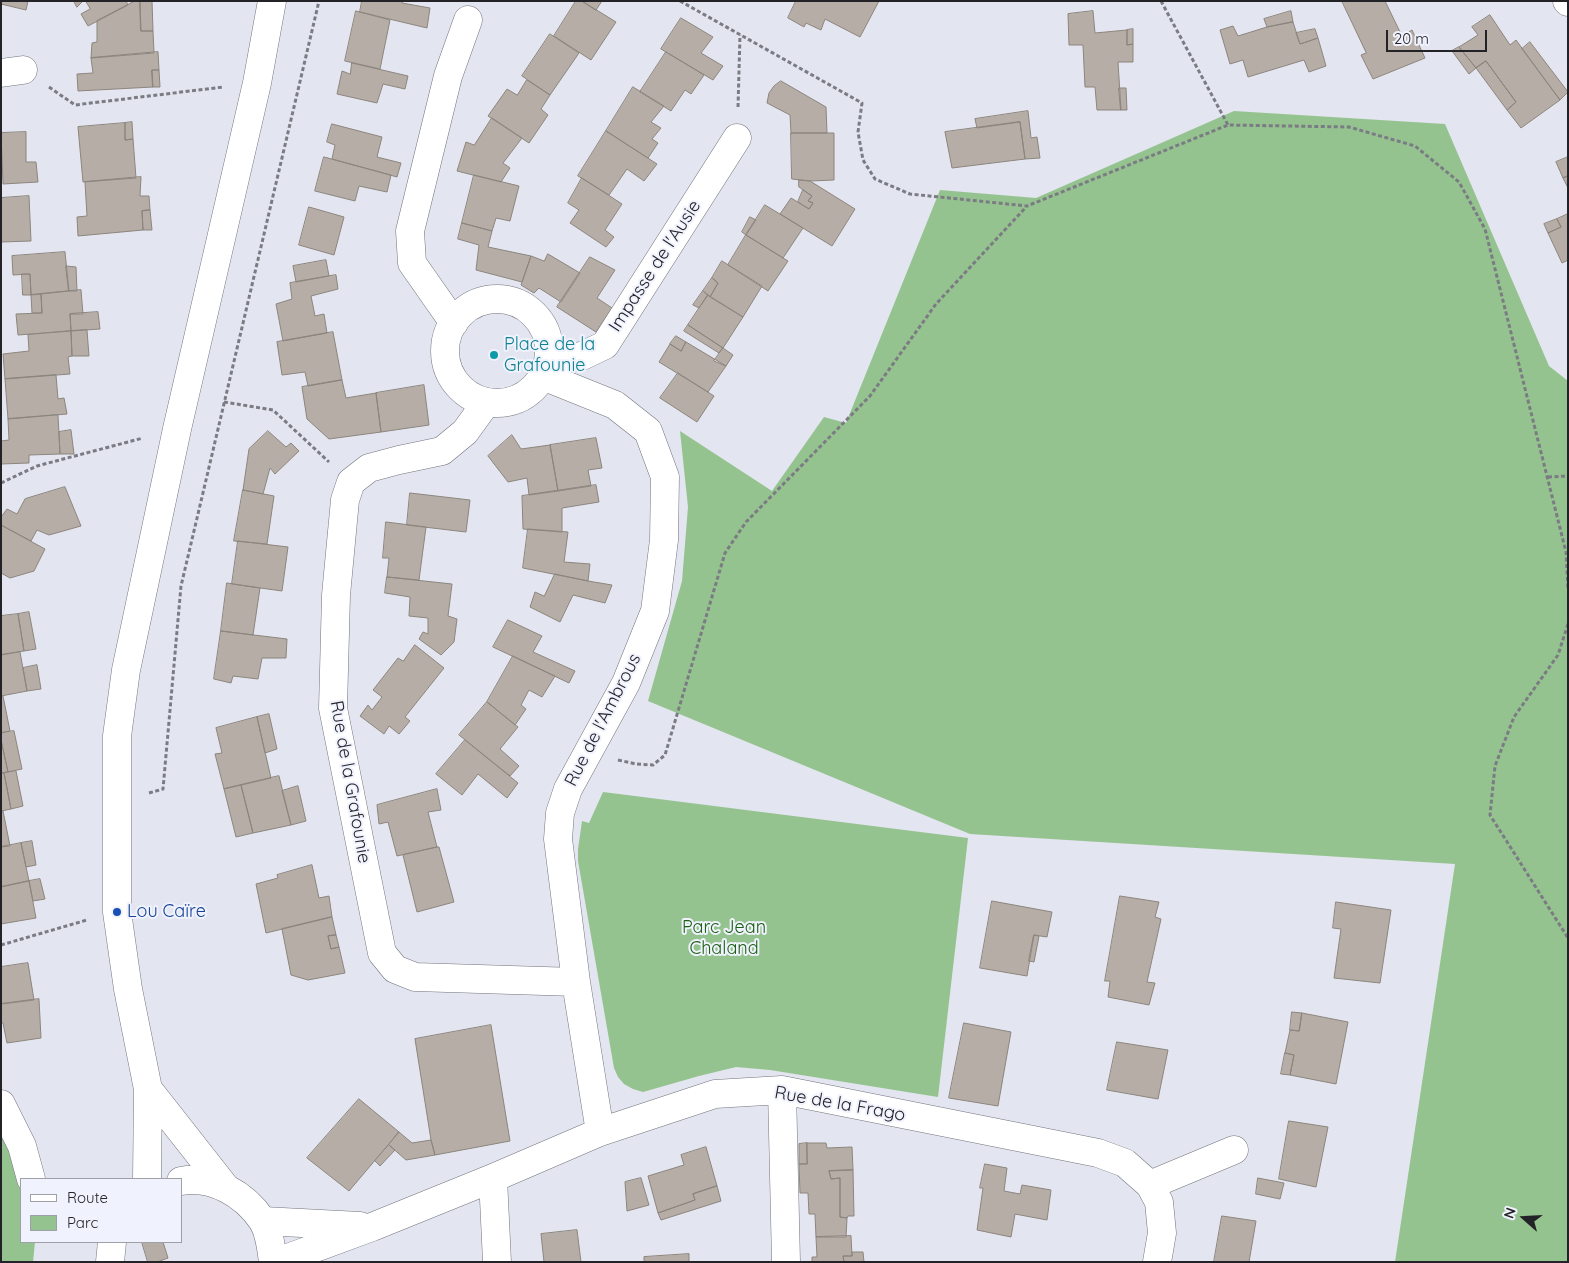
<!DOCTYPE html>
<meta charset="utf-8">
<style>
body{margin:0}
#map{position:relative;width:1569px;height:1263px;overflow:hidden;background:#e3e5f0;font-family:Quicksand,sans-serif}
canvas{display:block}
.frame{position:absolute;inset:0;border:2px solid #232327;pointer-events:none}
.legend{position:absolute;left:20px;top:1178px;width:162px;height:65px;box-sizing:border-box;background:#f0f2fd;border:1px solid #9e9fa7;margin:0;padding:6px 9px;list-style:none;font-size:15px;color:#232327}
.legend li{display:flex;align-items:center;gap:10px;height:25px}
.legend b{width:25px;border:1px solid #9e9fa7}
.north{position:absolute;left:1499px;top:1193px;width:50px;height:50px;-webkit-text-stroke:4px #f0f2fd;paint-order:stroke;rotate:289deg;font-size:14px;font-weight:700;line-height:20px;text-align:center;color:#232327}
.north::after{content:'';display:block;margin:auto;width:18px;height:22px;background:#232327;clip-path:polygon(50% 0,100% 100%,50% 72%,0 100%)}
.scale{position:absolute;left:1386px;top:30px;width:101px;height:22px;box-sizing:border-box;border:2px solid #232327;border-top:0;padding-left:6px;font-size:15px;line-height:18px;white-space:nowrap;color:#232327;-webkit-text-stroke:4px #f0f2fd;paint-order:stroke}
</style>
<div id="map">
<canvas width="1569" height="1263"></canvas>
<div class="frame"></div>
<ul class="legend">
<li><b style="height:6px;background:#fff"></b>Route</li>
<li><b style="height:14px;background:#95c38f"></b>Parc</li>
</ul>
<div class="north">N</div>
<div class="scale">20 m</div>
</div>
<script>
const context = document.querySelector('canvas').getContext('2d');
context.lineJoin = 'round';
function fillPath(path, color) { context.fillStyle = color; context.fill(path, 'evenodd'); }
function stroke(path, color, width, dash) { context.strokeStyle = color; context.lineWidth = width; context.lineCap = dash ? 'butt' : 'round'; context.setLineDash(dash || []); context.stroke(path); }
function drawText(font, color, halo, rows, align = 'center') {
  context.font = font + ' Quicksand,sans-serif'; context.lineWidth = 4; context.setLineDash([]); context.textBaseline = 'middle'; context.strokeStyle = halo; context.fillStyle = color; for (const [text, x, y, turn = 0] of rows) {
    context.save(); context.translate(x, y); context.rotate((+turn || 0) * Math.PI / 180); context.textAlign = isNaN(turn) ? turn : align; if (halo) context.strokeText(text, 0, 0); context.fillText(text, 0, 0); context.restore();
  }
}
const green = new Path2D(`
 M1234,111L1445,124L1549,366L1568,381V1262H1395L1455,864L970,834L648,701L682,581L688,507L680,431L772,491L824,417L846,423L940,190L1036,198Z
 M603,792L968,838L938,1097L770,1070L736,1067L699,1076L643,1092L633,1089L624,1084L618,1077L614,1068L578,861V849L582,821L589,823Z
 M1,1135L9,1149L21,1189V1242H35L33,1262H1Z`);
const building = new Path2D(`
 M1,1H28L26,10L1,4Z
 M74,1H83L77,7Z
 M86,1H126L128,5L88,26L81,14L90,9Z
 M135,1H140L141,31H153L154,53L91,58L92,43L97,42V21Z
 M140,1H152L153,31H141Z
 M362,1H403L402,3L430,8L427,28L360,12Z
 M576,1H582L616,22L591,60L554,36Z
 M582,1H602L596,10Z
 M796,1H879L860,37L825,19L821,30L806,23L804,27L788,18Z
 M1342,1H1385L1402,36L1412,30L1425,58L1373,79L1361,55L1366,53Z
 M356,11L390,20L380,69L345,61Z
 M1093,11L1095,33L1127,30V45L1133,44V62H1118L1121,110H1097L1095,87H1085L1083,45H1069L1068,14Z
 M1291,11L1293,22L1267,27L1264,19Z
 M1490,15L1510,45L1516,40L1560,100L1521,128L1507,110L1516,102L1486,61L1476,68L1459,47L1478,35L1472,27Z
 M681,18L713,37L701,53L723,66L713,80L661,49Z
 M1293,22L1300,44L1318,38L1326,66L1309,72L1304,60L1248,77L1243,60L1230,64L1220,30L1233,26L1238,36L1267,27Z
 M1133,29V44L1127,45V30Z
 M1315,29L1318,38L1300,44L1296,33Z
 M550,34L579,53L550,95L522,76Z
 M1530,42L1568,92L1560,100L1522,49Z
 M1459,47L1476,68L1469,74L1452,51Z
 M158,52L159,70H152L153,87L78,91L77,74L93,73L91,58Z
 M666,52L704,75L691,94L685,90L671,111L640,92Z
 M1486,61L1516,102L1507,110L1476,68Z
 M352,63L408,76L405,89L383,84L377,103L337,94L342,71L350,74Z
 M152,70H159L160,87H153Z
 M527,80L550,95L541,109L548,115L529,143L488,116L507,89L517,95Z
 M781,81L826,107L827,133H791L790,115L767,103L769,93L774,86Z
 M633,87L664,106L651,122L661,128L652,139L658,143L648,158L606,131Z
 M1119,88H1126L1127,110H1121Z
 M1028,111L1031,138L1037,137L1040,158L1025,159L1020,122L977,128L975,119Z
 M492,118L522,138L503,163L510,168L501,182L457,171L466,142L474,145Z
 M132,122L133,139L125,140V123Z
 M1020,122L1025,159L952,168L945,132Z
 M125,123V140L133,139L136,178L83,182L78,127Z
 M332,124L382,137L377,157L401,163L397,177L332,159L335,145L327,142Z
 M606,131L657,164L644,181L627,169L609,195L578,176Z
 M26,132V162H36L38,182L3,184L1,133Z
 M791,133H834V180L810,181L792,179Z
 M324,157L391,175L387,192L359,186L355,201L315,191Z
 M1568,157V176L1563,178L1556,162Z
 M474,175L519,186L510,221L496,218L492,231L462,223Z
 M1568,176V188L1563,178Z
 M141,177L140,196H149L150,210L142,211L143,230L78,236L77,217L87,216L85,182Z
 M582,178L622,204L605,230L614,237L606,247L570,223L579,210L568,203Z
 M799,180L810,181L855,209L832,246L780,214L791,198L809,209L813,203L808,201L812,196L799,187Z
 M803,190L812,196L808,201L813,203L809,209L798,202Z
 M29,196L31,241L1,242V198Z
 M765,205L803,228L783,258L746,235Z
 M309,207L344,217L334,255L299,245Z
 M150,210L152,230H143L142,211Z
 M1568,214V260L1562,263L1548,233L1561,227L1557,219Z
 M750,217L756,220L746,235L742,232Z
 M1557,219L1561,227L1548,233L1544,224Z
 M462,223L492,231L488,247L531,256L522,282L476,270L479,245L458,239Z
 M746,235L788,261L768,291L728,265Z
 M65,252L69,291L31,295L30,274L13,275L12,256Z
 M548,254L580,273L561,302L539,288L534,293L521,285L531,256L544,261Z
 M590,257L615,270L597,298L612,308L596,332L557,307Z
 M326,260L329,276L296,282L293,266Z
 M722,261L762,286L743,317L710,297L718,283L712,278Z
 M66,266L76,267L77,291H69Z
 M22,274H30L31,295H23Z
 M336,275L338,289L311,296L315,316L324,314L327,333L283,341L276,304L292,299L290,283Z
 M712,278L718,283L710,297L703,291Z
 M81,290L83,314H70L71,331L18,335L16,314L42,313L41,294Z
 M703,291L708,295L699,308L693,305Z
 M41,294L42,313H32L31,295Z
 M708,295L743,317L723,348L688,325Z
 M98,312L100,329L71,331L70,314Z
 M688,325L723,348L719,353L684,331Z
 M87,330L89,356H72L71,331Z
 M71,331L72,356L68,357L70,374L5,379L3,354L29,351L28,335Z
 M333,332L342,380L308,386L305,372L282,375L277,342Z
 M676,336L686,342L681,351L670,344Z
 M686,342L726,366L708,392L659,362L670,344L681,351Z
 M723,348L733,355L726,366L714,361Z
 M678,373L714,396L697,422L660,398Z
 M56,375L58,399L64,398L67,414L8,419L5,379Z
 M342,380L346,398L376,393L381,432L329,439L307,419L302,387Z
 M424,385L429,425L381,432L376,393Z
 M58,415L60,454L29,455V463L1,464V441L9,440L8,419Z
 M71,430L74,454H60L59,432Z
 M268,431L286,447L291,443L299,451L275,474L270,468L263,494L243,490L249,449Z
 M512,435L521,449L550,445L558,491L529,495L527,478L508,482L488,456Z
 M596,438L602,468L588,470L591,486L558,491L550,445Z
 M596,485L599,502L562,508V532L523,529L522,496Z
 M65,487L81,526L49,535L37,530L31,541L1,525V517L7,509L17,514L25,499Z
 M243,490L274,496L267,544L234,541Z
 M410,493L470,500L466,532L407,525Z
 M386,522L426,527L419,580L387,577L389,558H383Z
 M1,525L45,549L34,571L10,578L1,573Z
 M528,529L568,532L564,562L590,564L588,581L523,568Z
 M238,541L288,547L282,591L232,584Z
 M555,574L588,581L612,585L605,603L573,595L560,622L530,607L535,592L544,596Z
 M387,577L452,584L448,616L457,619L454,642L441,655L419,639L423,632L428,634V618L409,616L410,597L385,593Z
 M227,583L260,588L253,635L221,631Z
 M29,612L36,649L24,651L18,614Z
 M18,614L24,651L1,655V616Z
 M508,620L542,636L533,652L575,671L569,683L493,647Z
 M221,631L287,639L286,658H262L258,679L233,676L231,683L214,679Z
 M415,645L444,668L405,717L410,721L399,734L389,726L384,734L360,716L368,705L372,710L382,697L373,690L398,658L403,661Z
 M20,652L27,691L1,696V655Z
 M513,656L555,676L542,697L529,690L521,705L526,709L515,725L487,702Z
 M37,665L41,689L27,691L23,668Z
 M1,696H3L10,731L1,733Z
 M487,702L518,727L500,749L519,766L510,776L459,735Z
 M269,714L277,749L265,753L257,717Z
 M257,717L271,778L224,789L215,754L222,753L216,728Z
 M14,731L22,769L8,772L1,740V733Z
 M1,740L8,772L1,773Z
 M465,740L518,783L507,798L478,774L462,795L436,774Z
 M16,771L23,806L11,809L4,773Z
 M1,773H4L11,809L1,811Z
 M279,776L291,825L253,833L241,785Z
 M241,785L253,833L236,837L224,789Z
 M298,786L306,821L291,825L282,791Z
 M437,789L441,810L428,812L437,847L397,856L388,822L379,824L377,805Z
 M1,811H3L10,846L1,847Z
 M32,841L36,865L26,867L21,843Z
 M21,843L29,881L1,887V847Z
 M437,847H439L454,902L417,912L403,855Z
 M312,865L319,898L329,896L332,917L266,933L256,884L278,878L277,875Z
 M40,879L45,899L33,901L29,881Z
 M29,881L36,918L1,924V887Z
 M1120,896L1159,902L1155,917L1161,919L1147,982L1155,983L1149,1005L1108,997L1110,981H1105Z
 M992,901L1052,912L1047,937L1034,935L1027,976L980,968Z
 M1336,902L1391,910L1380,983L1334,978L1341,929L1333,928Z
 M332,917L336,935L328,936L331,949L339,947L345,973L308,980L291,975L282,929Z
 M336,935L339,947L331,949L328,936Z
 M1034,935L1039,936L1034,962L1029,961Z
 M28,963L34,1000L1,1004V967Z
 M39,999L41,1038L7,1043L3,1023H1V1004Z
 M1292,1012L1302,1013L1299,1031L1290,1030Z
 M1302,1013L1348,1022L1336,1084L1290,1075L1294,1055L1285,1053L1290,1030L1299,1031Z
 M964,1023L1011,1032L998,1106L949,1098Z
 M491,1025L510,1141L435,1155L431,1140L415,1039Z
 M1117,1042L1168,1050L1158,1099L1107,1090Z
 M1285,1053L1294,1055L1290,1075L1281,1074Z
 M359,1099L399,1132L349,1191L307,1158Z
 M1289,1121L1328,1127L1316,1187L1279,1179Z
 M399,1132L412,1143L431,1140L435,1155L406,1160L389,1145Z
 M807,1143H826L827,1148L852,1147L853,1170L829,1171L831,1179L840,1178V1217L847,1218L846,1237H816L815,1214H809L808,1193H800L799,1164H807Z
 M807,1143V1164H799V1144Z
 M389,1145L395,1150L380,1166L375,1161Z
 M706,1147L717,1186L693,1194L695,1200L658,1213L648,1176L684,1165L681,1155Z
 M985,1164L1007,1168L1004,1191L1020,1194L1022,1185L1051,1190L1047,1220L1015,1214L1011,1237L977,1230L983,1188H980Z
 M853,1170L854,1216H848L847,1218L840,1217V1178L831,1179L829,1171Z
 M641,1178L649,1205L627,1211L625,1182Z
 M1258,1178L1284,1183L1280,1199L1256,1194Z
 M717,1186L721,1201L661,1220L658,1213L695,1200L693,1194Z
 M1222,1216L1256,1221L1249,1262H1214Z
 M577,1230L581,1262H544L541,1234Z
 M851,1236L852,1256H843L844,1262H812V1257H817L816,1237Z
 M142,1242H163L168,1258L157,1262H148Z
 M852,1252H863L864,1262H844L843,1256H852Z
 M689,1254V1262H644V1257Z`);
const path = new Path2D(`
 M680,1L862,103L858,132L863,160L875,179L910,194L1027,206L1228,125L1349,127L1415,146L1459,182L1485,229L1566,552L1568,589
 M1161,1L1228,125
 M49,87L75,105L223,87
 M738,107L740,35
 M224,402L273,410L329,462
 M1548,477L1568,476
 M1,483L37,466L143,438
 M1568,624L1558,655L1514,717L1495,766L1490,815L1568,938
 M618,760L636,764L653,765L665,755L725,553L746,522L870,396L936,304L1027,206
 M149,793L163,789L181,586L319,1
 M1,945L87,920`);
const street = new Path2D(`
 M1567,1L1568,2
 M1,73L23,70
 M445 351a52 52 0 1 1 104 0a52 52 0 1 1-104 0Z
 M454,323L412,263L410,231L448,76L468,20
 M548,360L582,356L605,345L737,138
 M543,376L615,405L648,431L665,477L664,540L655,611L626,683L568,789L560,813L558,839L576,982L600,1132
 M486,403L465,432L442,451L399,460L369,468L351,482L345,500L336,595L333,708L382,953L395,969L415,977L576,982
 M782,1090L786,1262
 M1,1104L22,1146L31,1179
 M493,1178L497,1262
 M1150,1185L1234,1150
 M263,1221L360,1226
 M277,1262L372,1227L493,1178L600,1132L715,1094L782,1090L1098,1153L1125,1163L1150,1185L1159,1202L1162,1233L1157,1262`);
const secondary = new Path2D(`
 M148,1089L225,1187
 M147,1179L148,1089L128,989L117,912V736L126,670L177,429L257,83L272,1
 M181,1181C213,1175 245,1195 262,1220C270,1232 271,1248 273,1262
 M110,1262L112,1242`);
const markers = [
 [494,355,5,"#0f9aa8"],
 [117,912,5,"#1a4fb4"]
];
const streetNames = [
 ["Impasse de l'Ausie",655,266,-57],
 ["Rue de l'Ambrous",603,720,-63],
 ["Rue de la Grafounie",350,782,80],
 ["Rue de la Frago",840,1104,10]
];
const cultureNames = [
 ["Place de la",504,345],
 ["Grafounie",504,366]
];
const transitNames = [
 ["Lou Caïre",127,912]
];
const parkNames = [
 ["Parc Jean",724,928],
 ["Chaland",724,949]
];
fillPath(green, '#95c38f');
fillPath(building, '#b6aea6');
stroke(building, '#8c857d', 1);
stroke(street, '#72747d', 29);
stroke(secondary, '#72747d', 29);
stroke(path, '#7b7c83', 3, [4, 2.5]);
stroke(street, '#fff', 28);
stroke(secondary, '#fff', 28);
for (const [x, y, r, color] of markers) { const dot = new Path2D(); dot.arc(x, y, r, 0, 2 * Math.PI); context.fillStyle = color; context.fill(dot); stroke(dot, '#f0f2fd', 2); }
drawText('18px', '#232327', '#f0f2fd', streetNames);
drawText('18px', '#0d838f', '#f0f2fd', cultureNames, 'left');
drawText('18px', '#164399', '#f0f2fd', transitNames, 'left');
drawText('18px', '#1b6013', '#f0f2fd', parkNames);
</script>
